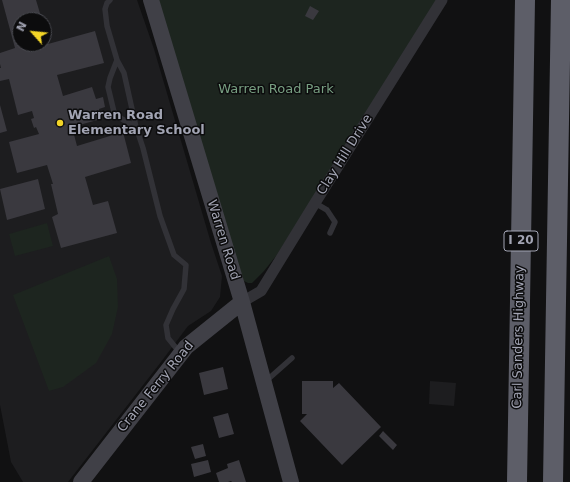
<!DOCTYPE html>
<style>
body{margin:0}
#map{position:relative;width:570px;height:482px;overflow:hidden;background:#111112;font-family:"DejaVu Sans",sans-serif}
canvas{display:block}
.north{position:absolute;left:12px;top:12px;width:40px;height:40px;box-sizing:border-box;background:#0c0c0d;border:1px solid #48494f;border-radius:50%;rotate:297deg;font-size:11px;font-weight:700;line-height:16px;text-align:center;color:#a2a4b3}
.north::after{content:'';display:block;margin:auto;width:14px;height:18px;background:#f3d527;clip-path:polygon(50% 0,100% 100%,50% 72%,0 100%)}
</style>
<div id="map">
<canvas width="570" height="482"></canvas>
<div class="north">N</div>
</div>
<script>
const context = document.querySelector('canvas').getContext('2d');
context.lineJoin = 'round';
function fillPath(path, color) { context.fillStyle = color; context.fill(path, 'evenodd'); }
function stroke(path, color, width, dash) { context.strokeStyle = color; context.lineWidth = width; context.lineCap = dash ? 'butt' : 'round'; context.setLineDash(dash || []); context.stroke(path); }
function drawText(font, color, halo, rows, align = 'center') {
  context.font = font + ' "DejaVu Sans",sans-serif'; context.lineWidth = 3; context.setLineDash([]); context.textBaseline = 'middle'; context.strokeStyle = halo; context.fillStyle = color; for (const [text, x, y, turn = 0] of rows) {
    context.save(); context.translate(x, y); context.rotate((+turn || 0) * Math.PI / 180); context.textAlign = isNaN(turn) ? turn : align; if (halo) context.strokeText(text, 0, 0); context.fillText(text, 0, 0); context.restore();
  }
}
const built = new Path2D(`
 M0,0H137L154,49L211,243L222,276L220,297L211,311L188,326L161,362L68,482H23L11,462L0,405ZM20,20H44V44H20Z
 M430,381L456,383L454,406L429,404Z`);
const green = new Path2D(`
 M152,0H442L276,256L264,271L252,283H248L244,281L240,271Z
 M47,223L53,246L15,256L9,234Z
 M109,256L117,279L118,307L112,334L96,363L63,387L49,391L13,295Z`);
const building = new Path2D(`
 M2,0H36L42,20H20V44H44V30L48,44L95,31L104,63L57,75L63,96L92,87L96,99L103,97L105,107L99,109L101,119L72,127L77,146L123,132L131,163L85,177L93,205L108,201L117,233L61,248L52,217L58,214L51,184H53L47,165L17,173L9,142L39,134L36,127L34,128L31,119L34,118L32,111L18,115L9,79L0,81V68H1L0,64V53L15,48Z
 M310,6L319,11L313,20L305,16Z
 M0,105L7,131L0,133Z
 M38,179L45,209L7,220L0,189Z
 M223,367L228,389L204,395L199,373Z
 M302,381H333V388L339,383L381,427L342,465L300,421L307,414H302Z
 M228,413L234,434L219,438L213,417Z
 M383,431L397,445L393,450L379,436Z
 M203,444L206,456L195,459L191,447Z
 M208,460L211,472L194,477L191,464Z
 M239,460L246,482H232L231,481L228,482H219L216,473L228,468L227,464Z`);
const lane = new Path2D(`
 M110,0L107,3L105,9L107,26L117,60L110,78L108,87L114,112L122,119L136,127L143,148L160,216L174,255L186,265L184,289L173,309L166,325L168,338L180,353
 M117,60L124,73L136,127
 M315,203L327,210L335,222L330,233
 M266,381L292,358`);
const street = new Path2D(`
 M242,302L261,291L315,203L442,0`);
const secondary = new Path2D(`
 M151,0L242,302L291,482
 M81,482L186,347L242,302`);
const highway = new Path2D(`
 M517,482L525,0
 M553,482L561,0`);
const markers = [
 [60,123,4,"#f3d527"]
];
const shields = [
 [521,241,34]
];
const shieldNames = [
 ["I 20",521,241]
];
const parkNames = [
 ["Warren Road Park",276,90]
];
const poiNames = [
 ["Warren Road",68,116],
 ["Elementary School",68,131]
];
const streetNames = [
 ["Clay Hill Drive",345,155,-58],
 ["Warren Road",223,240,73],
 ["Carl Sanders Highway",519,337,-89],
 ["Crane Ferry Road",156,387,-51]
];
fillPath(built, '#1d1d1f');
fillPath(green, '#1d251f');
fillPath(building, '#3a393f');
stroke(lane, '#323237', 5.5);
stroke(street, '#323237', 11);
stroke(secondary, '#404047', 16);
stroke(highway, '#5d5e68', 20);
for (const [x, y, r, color] of markers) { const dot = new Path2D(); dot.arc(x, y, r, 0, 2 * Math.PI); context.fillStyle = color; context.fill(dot); stroke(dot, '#0c0c0d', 1.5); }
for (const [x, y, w] of shields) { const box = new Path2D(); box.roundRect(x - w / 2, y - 10, w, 20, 3); context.fillStyle = '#0c0c0d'; context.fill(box); stroke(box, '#a2a4b3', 1); }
drawText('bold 12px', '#a2a4b3', null, shieldNames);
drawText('13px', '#789f82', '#0c0c0d', parkNames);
drawText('bold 13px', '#a2a4b3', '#0c0c0d', poiNames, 'left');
drawText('13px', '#a2a4b3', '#0c0c0d', streetNames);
</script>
